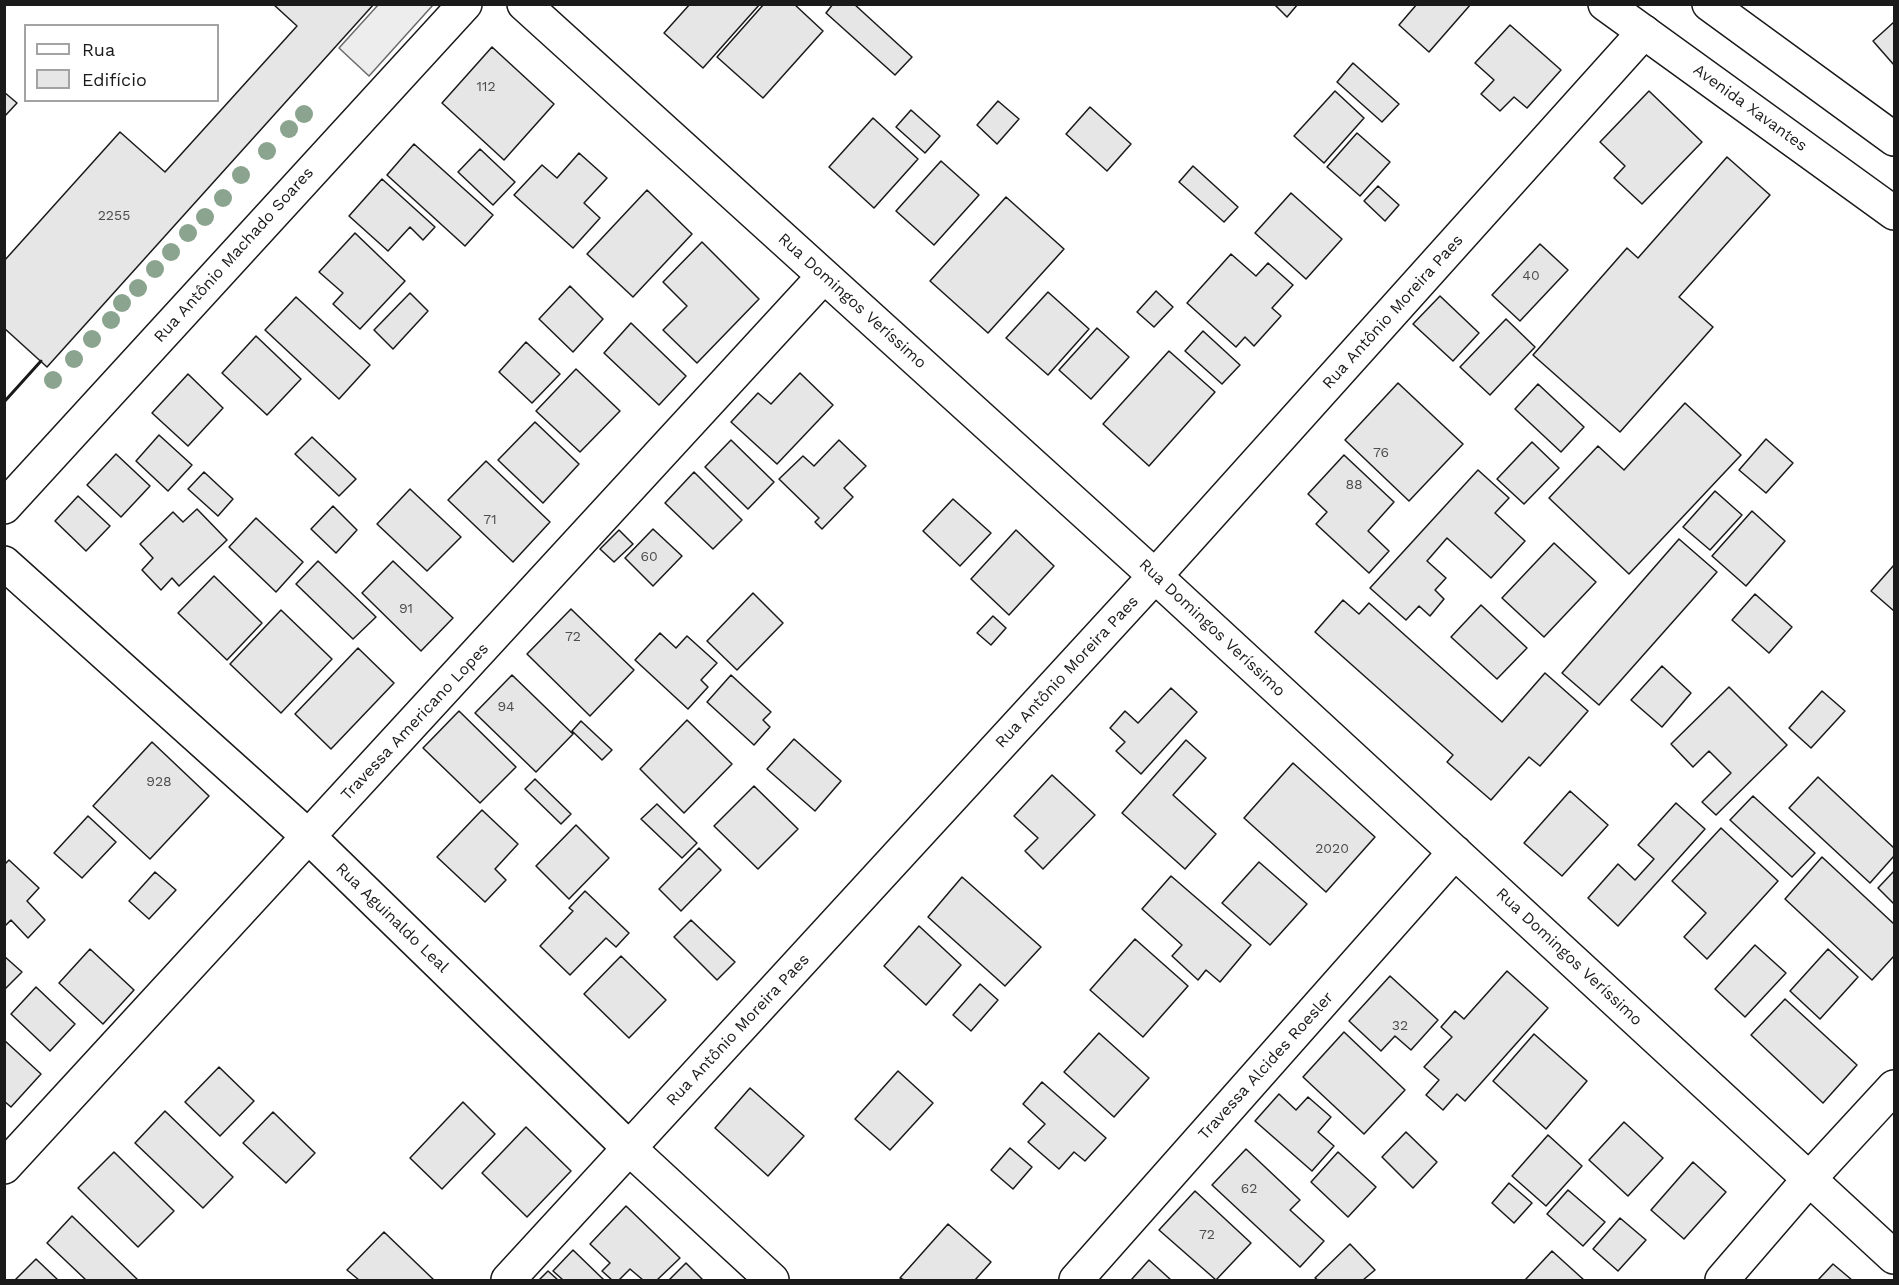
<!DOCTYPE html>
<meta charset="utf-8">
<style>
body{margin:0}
#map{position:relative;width:1899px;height:1285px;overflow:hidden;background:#fff;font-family:"Work Sans",sans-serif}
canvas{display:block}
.frame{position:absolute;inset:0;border:6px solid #1a1a1a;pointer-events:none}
.legend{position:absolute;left:24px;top:24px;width:195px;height:78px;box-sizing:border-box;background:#fff;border:2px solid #a3a3a3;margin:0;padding:8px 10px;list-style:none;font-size:18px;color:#1a1a1a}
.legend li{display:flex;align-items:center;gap:12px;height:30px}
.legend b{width:30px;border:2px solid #a3a3a3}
</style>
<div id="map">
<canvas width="1899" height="1285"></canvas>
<div class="frame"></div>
<ul class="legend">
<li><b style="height:8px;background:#fff"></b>Rua</li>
<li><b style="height:16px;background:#e6e6e6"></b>Edifício</li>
</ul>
</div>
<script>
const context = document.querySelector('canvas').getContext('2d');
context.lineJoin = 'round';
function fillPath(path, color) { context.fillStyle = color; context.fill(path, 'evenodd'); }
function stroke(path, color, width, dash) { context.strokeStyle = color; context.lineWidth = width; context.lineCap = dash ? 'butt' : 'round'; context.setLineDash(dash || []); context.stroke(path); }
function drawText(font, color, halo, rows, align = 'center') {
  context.font = font + ' "Work Sans",sans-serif'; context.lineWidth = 4.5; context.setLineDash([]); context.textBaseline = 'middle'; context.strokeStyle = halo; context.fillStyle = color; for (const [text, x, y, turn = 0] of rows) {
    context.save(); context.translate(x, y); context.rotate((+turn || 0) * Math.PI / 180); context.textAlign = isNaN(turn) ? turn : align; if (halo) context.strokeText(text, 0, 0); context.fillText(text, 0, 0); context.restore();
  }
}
const built = new Path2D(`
 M378,5H433L369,76L339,48Z`);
const building = new Path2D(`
 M273,4H374L47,367L4,328V261L120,132L165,172L297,26Z
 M690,4H760L703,68L664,33Z
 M764,4H794L823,31L763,98L717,57Z
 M833,4H854L912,57L895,75L826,13Z
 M1274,4H1298L1287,17Z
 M1417,4H1471L1429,52L1399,25Z
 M1894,22V65L1873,41Z
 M1510,25L1561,70L1527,108L1514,97L1500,111L1481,94L1494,80L1475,63Z
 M492,47L554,104L504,160L442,103Z
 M1353,63L1399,104L1382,122L1337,82Z
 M1335,91L1364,118L1324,163L1294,136Z
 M1649,91L1702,142L1642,204L1614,178L1625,166L1600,142Z
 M4,92L17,103L4,117Z
 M998,101L1019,119L997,144L977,125Z
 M1090,107L1131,144L1107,171L1066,134Z
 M911,110L940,136L925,153L896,127Z
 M873,118L918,159L874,208L829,167Z
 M1357,133L1390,162L1360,196L1327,167Z
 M414,144L493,215L465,246L387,175Z
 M480,149L515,182L493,205L458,172Z
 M579,153L607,178L584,203L600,218L573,248L514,195L542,165L557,178Z
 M1727,157L1770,195L1679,297L1713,327L1620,432L1533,355L1627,248L1638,258Z
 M941,161L979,195L934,245L896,211Z
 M1193,166L1238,207L1224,222L1179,182Z
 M382,179L435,227L423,240L410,227L388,251L349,216Z
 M1378,186L1399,205L1385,221L1364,201Z
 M647,190L692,234L633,297L587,254Z
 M1291,193L1342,239L1306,279L1255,233Z
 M1006,197L1064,249L988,333L930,281Z
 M355,233L405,281L360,329L333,304L343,293L319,272Z
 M702,242L759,299L697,363L663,330L687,306L663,282Z
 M1540,244L1568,270L1520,321L1492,295Z
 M1231,254L1256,276L1268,263L1293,285L1272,308L1281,316L1254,346L1245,337L1236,347L1187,303Z
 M570,286L603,319L573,352L539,319Z
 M1156,291L1173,307L1154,327L1137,312Z
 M1048,292L1089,329L1048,375L1006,338Z
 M410,293L428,311L393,349L374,330Z
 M1440,296L1479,333L1453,361L1413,324Z
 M296,297L370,365L339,399L265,330Z
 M1506,319L1535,347L1490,395L1460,367Z
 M631,323L686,376L659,405L604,353Z
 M1097,328L1129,357L1091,399L1059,370Z
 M1203,331L1240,365L1222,384L1185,351Z
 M256,336L301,379L267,415L222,373Z
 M526,342L560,374L532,403L499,372Z
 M1169,351L1215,392L1149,466L1103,424Z
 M576,369L620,411L580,452L536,411Z
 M800,373L833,405L777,464L731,422L758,393L771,404Z
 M188,374L223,408L188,446L152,413Z
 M1398,383L1463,444L1409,501L1345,440Z
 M1538,384L1584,427L1561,452L1515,409Z
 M1685,403L1741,455L1629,574L1549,498L1598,446L1624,470Z
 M535,422L579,464L543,503L498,460Z
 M159,435L192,465L168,491L136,461Z
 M312,437L356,479L339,496L295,454Z
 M1766,439L1793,463L1766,493L1739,470Z
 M731,440L774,482L748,509L705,467Z
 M839,440L866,466L844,488L853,497L822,529L815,522L819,518L779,479L803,456L814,466Z
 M1532,442L1559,468L1524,504L1497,479Z
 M116,454L150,486L121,517L87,485Z
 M1344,455L1394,502L1368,531L1389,551L1369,573L1316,524L1327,512L1308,494Z
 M486,461L550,522L513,562L448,500Z
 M1478,470L1509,498L1495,513L1525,541L1491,578L1447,538L1427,561L1446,578L1435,590L1444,599L1430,616L1419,606L1406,620L1370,588Z
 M204,472L233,499L218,516L188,489Z
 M694,472L742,520L713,549L665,503Z
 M410,489L461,537L427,571L377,524Z
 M1715,491L1742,515L1710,550L1683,527Z
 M78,496L110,526L86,551L55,521Z
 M953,499L991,533L960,566L923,531Z
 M333,506L357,530L336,553L311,529Z
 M197,509L227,540L179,586L172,578L161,590L142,570L153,558L140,544L173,512L183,522Z
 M1752,511L1785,541L1746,586L1712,556Z
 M256,518L303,562L276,592L229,547Z
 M653,529L682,556L653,586L625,558Z
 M619,530L633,544L614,562L600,549Z
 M1016,530L1054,566L1009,615L971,579Z
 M1679,539L1717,572L1599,705L1562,673Z
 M1554,543L1596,582L1544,637L1502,598Z
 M318,561L376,617L353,639L296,584Z
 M393,561L453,618L421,651L362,593Z
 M1894,565V611L1871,591Z
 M214,576L262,623L227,660L178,613Z
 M753,593L783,623L737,670L707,641Z
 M1755,594L1792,627L1769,653L1732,620Z
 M1343,600L1359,614L1369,603L1502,722L1545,673L1588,711L1540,766L1529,757L1491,800L1447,762L1453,755L1315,632Z
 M1481,605L1527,648L1497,679L1451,637Z
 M571,609L634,670L590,716L527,654Z
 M281,610L332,659L281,713L230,664Z
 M993,616L1006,628L991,645L977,633Z
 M660,633L676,648L687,636L717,663L701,680L708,687L688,709L635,660Z
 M358,648L394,683L331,749L295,714Z
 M1662,666L1691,693L1662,727L1631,700Z
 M512,675L573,734L536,772L475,713Z
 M731,675L771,712L763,720L770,727L754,745L707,702Z
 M1729,687L1787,745L1716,815L1702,802L1731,773L1709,751L1693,767L1671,744Z
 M1171,688L1197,712L1141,774L1116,751L1125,742L1110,728L1125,711L1138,723Z
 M1822,691L1845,711L1811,748L1789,728Z
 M459,711L516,767L480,803L423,748Z
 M687,720L732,764L684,813L640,769Z
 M581,721L612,750L602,760L572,731Z
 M794,739L841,781L815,811L767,769Z
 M1186,740L1206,758L1173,795L1216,834L1185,869L1122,813Z
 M152,742L209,796L150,859L93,806Z
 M1293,763L1375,837L1326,892L1244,818Z
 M1052,775L1095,815L1043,869L1025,851L1038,838L1014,816Z
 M1818,777L1894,848V856L1870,883L1789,808Z
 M535,779L571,814L561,824L525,789Z
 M754,786L798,829L758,869L714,826Z
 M1570,791L1608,825L1562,876L1524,843Z
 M1753,796L1815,853L1792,877L1730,820Z
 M1676,803L1705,829L1618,926L1588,898L1618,864L1635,880L1654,859L1638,845Z
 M657,804L697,843L682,858L641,819Z
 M482,810L518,844L495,869L506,880L485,902L437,857Z
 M88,816L116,842L82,878L54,853Z
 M576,825L609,858L569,899L536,866Z
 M1721,828L1778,881L1707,959L1684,937L1706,913L1672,881Z
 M699,848L721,870L681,911L659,889Z
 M1822,857L1894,924V956L1872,980L1785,899Z
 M9,860L39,888L27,901L45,920L28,938L11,920L4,927V865Z
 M1259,862L1307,904L1270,945L1222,903Z
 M1894,871V904L1878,888Z
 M155,872L176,890L149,919L129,901Z
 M1171,876L1251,945L1220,982L1206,970L1198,980L1172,956L1182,945L1142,909Z
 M962,877L1041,947L1005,986L928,917Z
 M585,891L629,933L616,947L606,938L570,975L540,946L573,911L569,908Z
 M691,920L735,962L717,980L674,937Z
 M919,926L961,965L926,1005L884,966Z
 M1135,939L1188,986L1143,1037L1090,990Z
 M1755,945L1786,973L1745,1017L1715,989Z
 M90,949L134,990L103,1024L59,983Z
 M1828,949L1858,977L1820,1019L1790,991Z
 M4,956L22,972L4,990Z
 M621,956L666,1000L629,1038L584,994Z
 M1507,971L1548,1008L1465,1101L1457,1094L1443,1110L1426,1095L1439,1080L1424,1067L1452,1037L1441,1027L1455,1011L1464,1019Z
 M1390,976L1438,1020L1411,1050L1395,1036L1381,1051L1349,1021Z
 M980,984L998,1000L971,1031L953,1015Z
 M36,987L75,1024L50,1051L11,1014Z
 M1785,999L1857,1065L1823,1103L1751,1035Z
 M1344,1032L1405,1090L1364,1134L1303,1077Z
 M1099,1033L1149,1078L1114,1117L1064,1072Z
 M1534,1034L1587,1081L1546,1129L1493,1081Z
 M4,1040L41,1074L11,1107L4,1101Z
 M219,1067L254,1101L220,1136L185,1102Z
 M898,1071L933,1103L890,1150L855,1119Z
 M1042,1082L1106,1138L1085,1161L1074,1152L1059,1169L1028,1142L1045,1124L1023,1104Z
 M750,1088L804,1136L768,1176L715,1128Z
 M1279,1094L1296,1110L1308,1097L1331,1117L1318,1132L1334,1146L1312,1171L1255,1121Z
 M463,1102L495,1134L442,1189L410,1158Z
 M165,1111L233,1177L203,1208L135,1143Z
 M273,1112L315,1153L286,1183L243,1143Z
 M1624,1122L1663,1158L1628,1196L1589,1160Z
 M526,1127L571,1171L527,1217L482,1173Z
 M1406,1132L1437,1162L1413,1188L1382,1157Z
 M1548,1135L1582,1166L1546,1206L1512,1176Z
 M1010,1148L1032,1167L1013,1189L991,1170Z
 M1246,1149L1300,1200L1290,1210L1324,1241L1300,1267L1212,1185Z
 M114,1152L174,1211L138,1247L78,1188Z
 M1338,1152L1376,1187L1348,1217L1311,1182Z
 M1693,1162L1726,1192L1684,1239L1651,1210Z
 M1509,1183L1532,1203L1514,1223L1492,1203Z
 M1568,1190L1605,1222L1583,1246L1547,1214Z
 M1195,1191L1251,1243L1216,1280L1159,1230Z
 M626,1206L680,1258L657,1280H643L630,1269L619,1280H612L602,1271L610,1263L590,1244Z
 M72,1216L138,1280H86L47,1243Z
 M1620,1218L1646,1240L1618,1271L1593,1249Z
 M948,1224L991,1262L975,1280H904L900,1278Z
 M384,1232L434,1280H359L347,1270Z
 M1350,1244L1375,1270L1363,1280H1318L1315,1278Z
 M573,1250L604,1280H563L553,1271Z
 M1552,1251L1584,1280H1525Z
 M36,1259L58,1280H15Z
 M1149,1260L1171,1280H1131Z
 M686,1263L703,1280H669Z
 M1833,1264L1852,1280H1818Z
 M548,1271L558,1280H539Z`);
const street = new Path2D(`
 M524,4L1155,576L1894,1257
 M4,563L309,837L630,1149L772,1280
 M4,1167L824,276
 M508,1280L1155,576L1644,32
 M1076,1280L1455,852`);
const secondary = new Path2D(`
 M1605,4L1894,213
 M1709,4L1894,139
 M4,507L465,4
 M1722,1280L1810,1178L1894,1087`);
const wall = new Path2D(`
 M4,402L41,361`);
const trees = [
 [304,114],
 [289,129],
 [267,151],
 [241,175],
 [223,198],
 [205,217],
 [188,233],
 [171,252],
 [155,269],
 [138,288],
 [122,303],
 [111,320],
 [92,339],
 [74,359],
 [53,380]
];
const numberNames = [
 ["112",486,87],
 ["2255",114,216],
 ["40",1531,276],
 ["76",1381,453],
 ["88",1354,485],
 ["71",490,520],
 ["60",649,557],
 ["91",406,609],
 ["72",573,637],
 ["94",506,707],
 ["928",159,782],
 ["2020",1332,849],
 ["32",1400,1026],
 ["62",1249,1189],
 ["72",1207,1235]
];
const streetNames = [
 ["Avenida Xavantes",1750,108,36],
 ["Rua Antônio Machado Soares",234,255,-48],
 ["Rua Domingos Veríssimo",852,301,42],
 ["Rua Antônio Moreira Paes",1393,312,-48],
 ["Rua Domingos Veríssimo",1212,628,43],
 ["Rua Antônio Moreira Paes",1067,672,-47],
 ["Travessa Americano Lopes",415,722,-47],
 ["Rua Aguinaldo Leal",392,918,44],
 ["Rua Domingos Veríssimo",1569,957,43],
 ["Rua Antônio Moreira Paes",738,1030,-47],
 ["Travessa Alcides Roesler",1266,1066,-48]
];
fillPath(built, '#ededed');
stroke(built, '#6a6a6a', 1.5);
fillPath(building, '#e6e6e6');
stroke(building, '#1a1a1a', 1.5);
stroke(street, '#1a1a1a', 36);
stroke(secondary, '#1a1a1a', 36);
stroke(street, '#fff', 33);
stroke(secondary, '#fff', 33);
stroke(wall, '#1a1a1a', 3);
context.fillStyle = '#8aa48f';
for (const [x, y] of trees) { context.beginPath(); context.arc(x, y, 9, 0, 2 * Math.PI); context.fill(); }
drawText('14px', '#4d4d4d', null, numberNames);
drawText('16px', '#1a1a1a', '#fff', streetNames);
</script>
